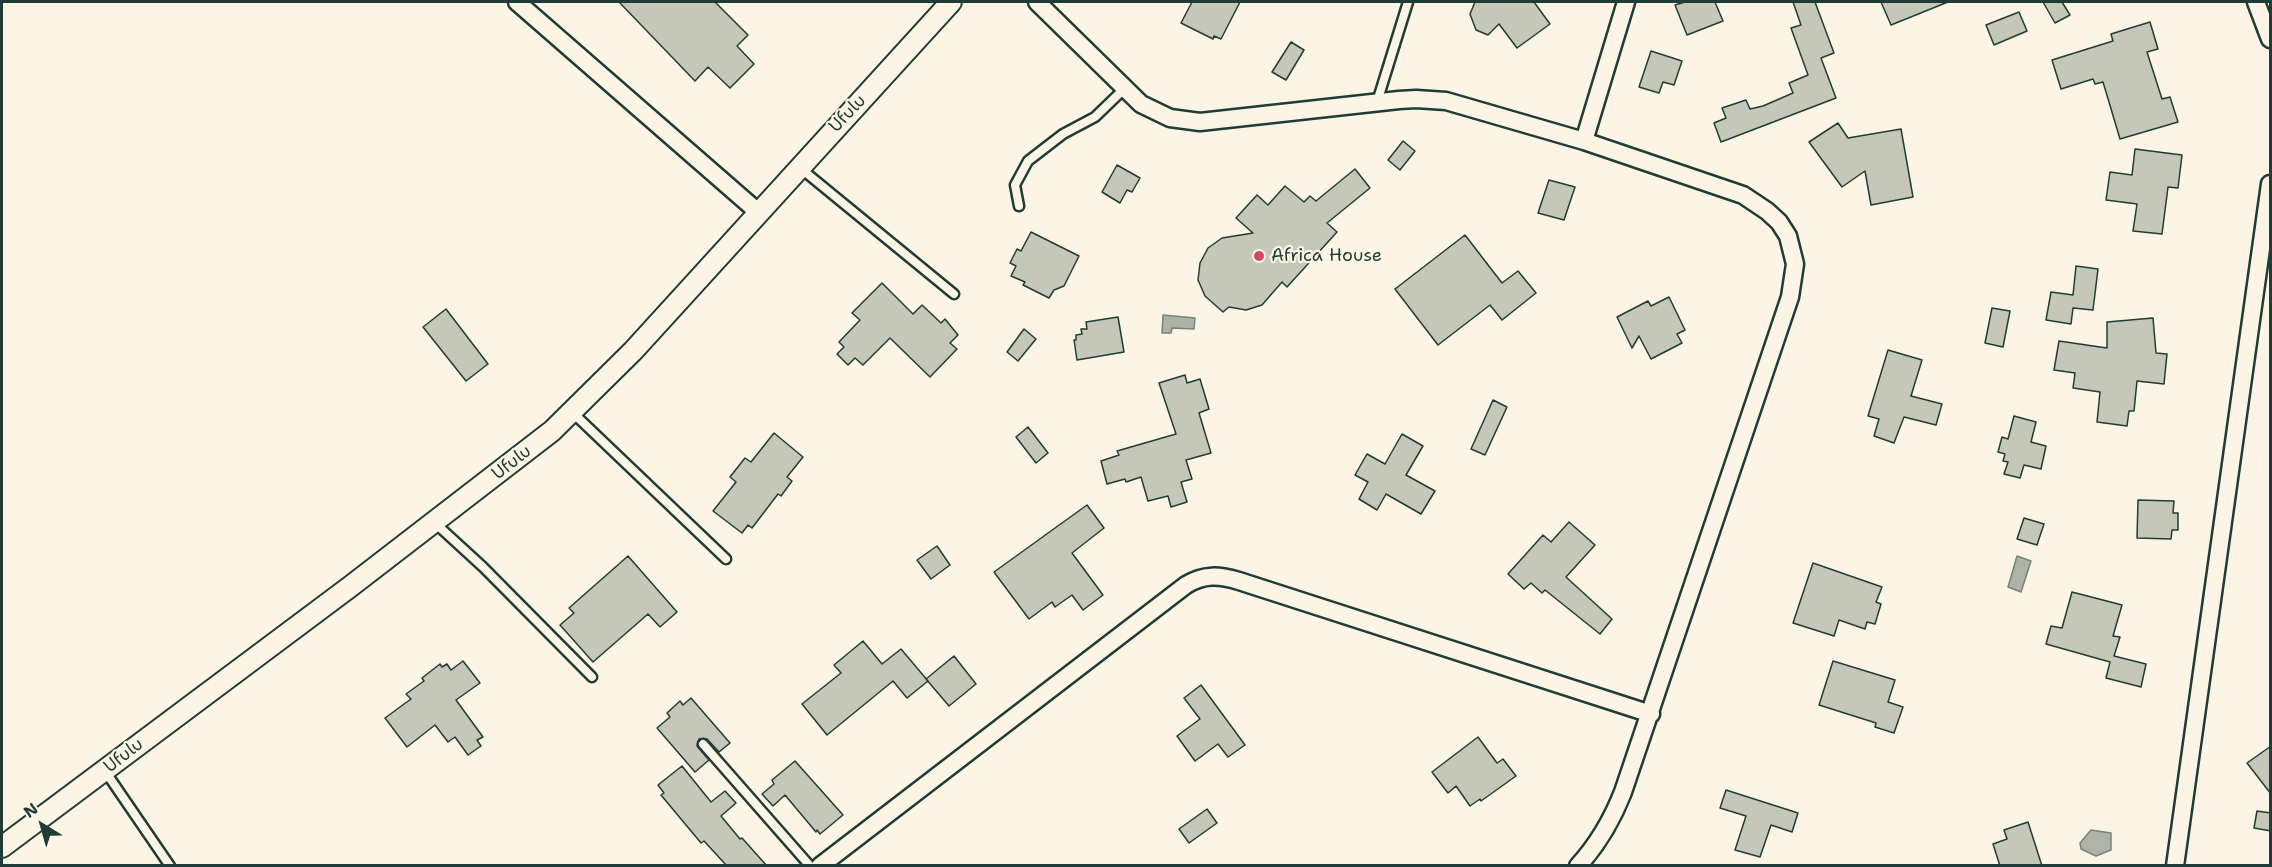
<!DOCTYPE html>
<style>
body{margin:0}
#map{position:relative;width:2272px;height:867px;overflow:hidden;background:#fcf5e5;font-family:"Shantell Sans",sans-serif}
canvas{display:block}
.frame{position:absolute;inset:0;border:3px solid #1f3d34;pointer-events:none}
.north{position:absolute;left:12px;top:795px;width:60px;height:60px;-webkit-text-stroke:4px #fcf5e5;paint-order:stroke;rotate:323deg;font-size:16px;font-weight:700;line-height:24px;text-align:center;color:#1f3d34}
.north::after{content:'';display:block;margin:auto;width:21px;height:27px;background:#1f3d34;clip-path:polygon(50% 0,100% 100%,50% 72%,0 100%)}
</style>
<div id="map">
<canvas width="2272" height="867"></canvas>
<div class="frame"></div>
<div class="north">N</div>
</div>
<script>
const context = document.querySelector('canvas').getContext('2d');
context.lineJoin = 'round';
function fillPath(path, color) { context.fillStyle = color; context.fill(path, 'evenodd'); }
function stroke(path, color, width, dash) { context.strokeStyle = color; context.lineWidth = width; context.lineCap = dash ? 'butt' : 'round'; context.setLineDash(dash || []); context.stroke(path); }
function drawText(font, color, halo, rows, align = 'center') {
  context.font = font + ' "Shantell Sans",sans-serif'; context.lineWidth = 4.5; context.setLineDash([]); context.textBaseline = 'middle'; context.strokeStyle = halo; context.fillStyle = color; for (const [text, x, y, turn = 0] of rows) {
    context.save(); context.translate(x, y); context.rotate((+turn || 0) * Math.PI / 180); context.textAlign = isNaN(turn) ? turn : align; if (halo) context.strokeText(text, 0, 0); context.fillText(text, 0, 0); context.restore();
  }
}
const water = new Path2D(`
 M1163,315L1195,318L1194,329L1172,328L1171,333H1162Z
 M2017,556L2031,561L2021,592L2008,587Z
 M2091,830L2111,833V850L2096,856L2081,849L2080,843Z`);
const building = new Path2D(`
 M619,2H715L748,35L737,46L754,64L730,88L708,67L695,81Z
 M1192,2H1240L1221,39L1214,36L1213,39L1181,23Z
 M1475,2H1534L1550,24L1517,48L1499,24L1488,35L1476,30L1470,14Z
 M1685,2H1715L1723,21L1687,35L1675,5Z
 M1793,2H1815L1834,53L1821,58L1836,98L1721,142L1714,123L1726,118L1722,108L1746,100L1750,109L1763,106L1793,93L1789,83L1808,75L1791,28L1801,25Z
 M1881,2H1948L1891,25Z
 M2043,2H2062L2070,15L2055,23Z
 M2019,12L2027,31L1994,45L1986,25Z
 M2150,22L2158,49L2147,52L2162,99L2170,97L2178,122L2120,139L2103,82L2095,84L2093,79L2061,89L2052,60L2113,41L2111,34Z
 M1291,42L1304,50L1286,80L1272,72Z
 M1651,51L1682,61L1674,85L1663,82L1659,93L1639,87Z
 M1838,123L1848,138L1901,129L1913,197L1871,205L1865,171L1842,187L1809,142Z
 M1403,141L1415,151L1400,170L1388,160Z
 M2135,149L2182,155L2178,188L2168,187L2162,234L2133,231L2137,204L2106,200L2110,172L2132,175Z
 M1117,165L1140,178L1132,192L1127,190L1120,203L1102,192Z
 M1355,169L1370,188L1327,223L1337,232L1287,287L1282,282L1262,305L1246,310L1229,307L1223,312L1205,296L1198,280L1200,263L1208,248L1222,238L1253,233L1236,218L1257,195L1268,205L1285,186L1304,202L1310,196L1316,201Z
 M1549,180L1575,187L1564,220L1538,213Z
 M1031,232L1079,256L1064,286L1054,290L1049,298L1023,285L1025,282L1011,276L1016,266L1010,263L1017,249L1021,251Z
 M1465,235L1502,283L1518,271L1536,293L1502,320L1490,305L1438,345L1395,289Z
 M2076,266L2098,269L2093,310L2073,308L2071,324L2046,320L2051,292L2073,295Z
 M882,283L913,314L922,305L941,323L945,319L958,335L950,343L957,349L930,377L890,338L863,365L855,358L848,365L837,354L844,347L839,342L860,320L852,313Z
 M1669,297L1685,330L1677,334L1682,343L1651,359L1639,336L1632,348L1617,317L1648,301L1651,306Z
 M1992,308L2010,311L2003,347L1985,343Z
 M446,309L488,364L466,381L423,327Z
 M1118,317L1124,352L1077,360L1074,340H1076V335L1082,334L1081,329H1087L1086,322Z
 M2153,318L2156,353L2167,354L2164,384L2137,381L2134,411H2129L2127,426L2097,422L2100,392L2073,388L2075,373L2054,370L2059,341L2107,348V322Z
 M1024,329L1036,339L1018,361L1007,352Z
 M1888,350L1922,360L1911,396L1942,404L1936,425L1904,417L1894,443L1874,436L1879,419L1868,416Z
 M1185,375L1187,383L1200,379L1209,409L1199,413L1211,453L1186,460L1192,479L1181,482L1187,502L1171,507L1168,496L1148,501L1141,477L1126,482L1125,479L1107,484L1101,461L1119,455L1117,451L1176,434L1159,383Z
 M1493,400L1507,407L1485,455L1471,449Z
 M2014,416L2036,422L2031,442L2046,446L2041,469L2024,465L2020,478L2004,474L2008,462L2003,461L2005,454L1998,452L2002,437L2008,439Z
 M1028,427L1048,453L1036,463L1016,437Z
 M774,433L803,457L787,477L792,481L781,496L778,494L752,528L748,525L742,533L713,511L736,482L730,477L745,458L751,462Z
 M1402,434L1423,446L1406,475L1435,491L1421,514L1386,494L1377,510L1359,499L1368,482L1355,475L1367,454L1385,464Z
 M2138,500L2174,501L2173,513H2178V530H2172L2171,539L2137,538Z
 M1087,505L1104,528L1072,553L1103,595L1083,610L1072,595L1055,607L1052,602L1029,619L994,572Z
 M2024,518L2044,524L2037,545L2017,539Z
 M1569,522L1595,545L1566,577L1612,619L1600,634L1545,590L1542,593L1531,583L1524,589L1508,574L1543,535L1551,542Z
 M937,546L950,565L931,579L917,560Z
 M628,556L677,612L660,627L648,614L593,662L560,625L574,613L569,608Z
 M1813,563L1882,587L1876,602L1881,604L1875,624L1867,622L1865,629L1839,620L1834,636L1793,623Z
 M2072,592L2122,605L2113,636L2120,637L2114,656L2146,664L2141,687L2106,678L2110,662L2046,644L2051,626L2062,628Z
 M863,641L882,664L901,649L928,681L907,698L893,681L827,735L802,704L841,673L834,665Z
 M954,656L976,684L949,706L926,679Z
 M463,661L480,683L456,700L483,737L477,740L481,746L468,755L455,737L448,742L435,725L407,747L385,718L411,699L406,694L424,681L422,678L440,664L442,667L447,664L451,670Z
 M1833,661L1895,680L1888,702L1903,707L1894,733L1875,727L1876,723L1819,705Z
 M1201,685L1245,745L1228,757L1218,744L1195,761L1177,736L1200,719L1184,698Z
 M691,698L730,743L719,752L707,739H699L697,746L709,760L695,772L657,728L670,717L667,713L680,701L683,705Z
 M1478,737L1497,763L1503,759L1516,776L1481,801L1480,799L1470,806L1456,786L1448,793L1432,772Z
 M2271,746V794L2247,763Z
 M795,761L843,815L820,834L817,830L816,832L785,795L773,806L762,794L774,784L772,780Z
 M682,766L711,802L725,791L736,803L721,816L740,839L742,838L767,866H727L704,841L701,843L661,795L664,793L658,785Z
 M1726,790L1798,813L1792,832L1771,825L1760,857L1735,850L1746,816L1720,808Z
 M1207,809L1217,823L1189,843L1179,829Z
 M2257,811L2271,813V831L2254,828Z
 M2028,822L2042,866H2000L1993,844L2007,839L2004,830Z`);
const service = new Path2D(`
 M1377,102L1408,2
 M799,167L954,294
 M1019,206L1015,185L1028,161L1063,134L1095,117L1124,89
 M572,412L726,559
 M435,523L483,567L592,677
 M703,744L810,866
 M105,771L170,866`);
const minor = new Path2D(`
 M517,2L758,212
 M1037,2L1141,104L1170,118L1200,122L1399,100L1416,99L1446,101L1584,141L1743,195L1767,211L1779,222L1788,236L1795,264L1790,297L1623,792C1612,820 1599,843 1578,866
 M2256,2L2270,39
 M1584,141L1626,2
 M820,866L1186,585C1204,574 1219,575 1239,581L1651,714
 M2175,866L2270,184`);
const tertiary = new Path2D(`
 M2,847L351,586L552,431L633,351L951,2`);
const markers = [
 [1259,256,6,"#d1495b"]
];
const streetNames = [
 ["Ufulu",848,114,-47],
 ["Ufulu",512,463,-38],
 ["Ufulu",124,756,-38]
];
const poiNames = [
 ["Africa House",1271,256]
];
fillPath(water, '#aeb3a7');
stroke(water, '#758479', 1.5);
fillPath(building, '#c5c7b9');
stroke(building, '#1f3d34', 1.5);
stroke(service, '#1f3d34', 13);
stroke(minor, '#1f3d34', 21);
stroke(tertiary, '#1f3d34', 24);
stroke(service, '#fcf5e5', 8);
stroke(minor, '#fcf5e5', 16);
stroke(tertiary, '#fcf5e5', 20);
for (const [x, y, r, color] of markers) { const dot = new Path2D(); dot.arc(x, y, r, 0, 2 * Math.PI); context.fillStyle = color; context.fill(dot); stroke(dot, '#fcf5e5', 2); }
drawText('18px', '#1f3d34', '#fcf5e5', streetNames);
drawText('18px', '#1f3d34', '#fcf5e5', poiNames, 'left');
</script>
